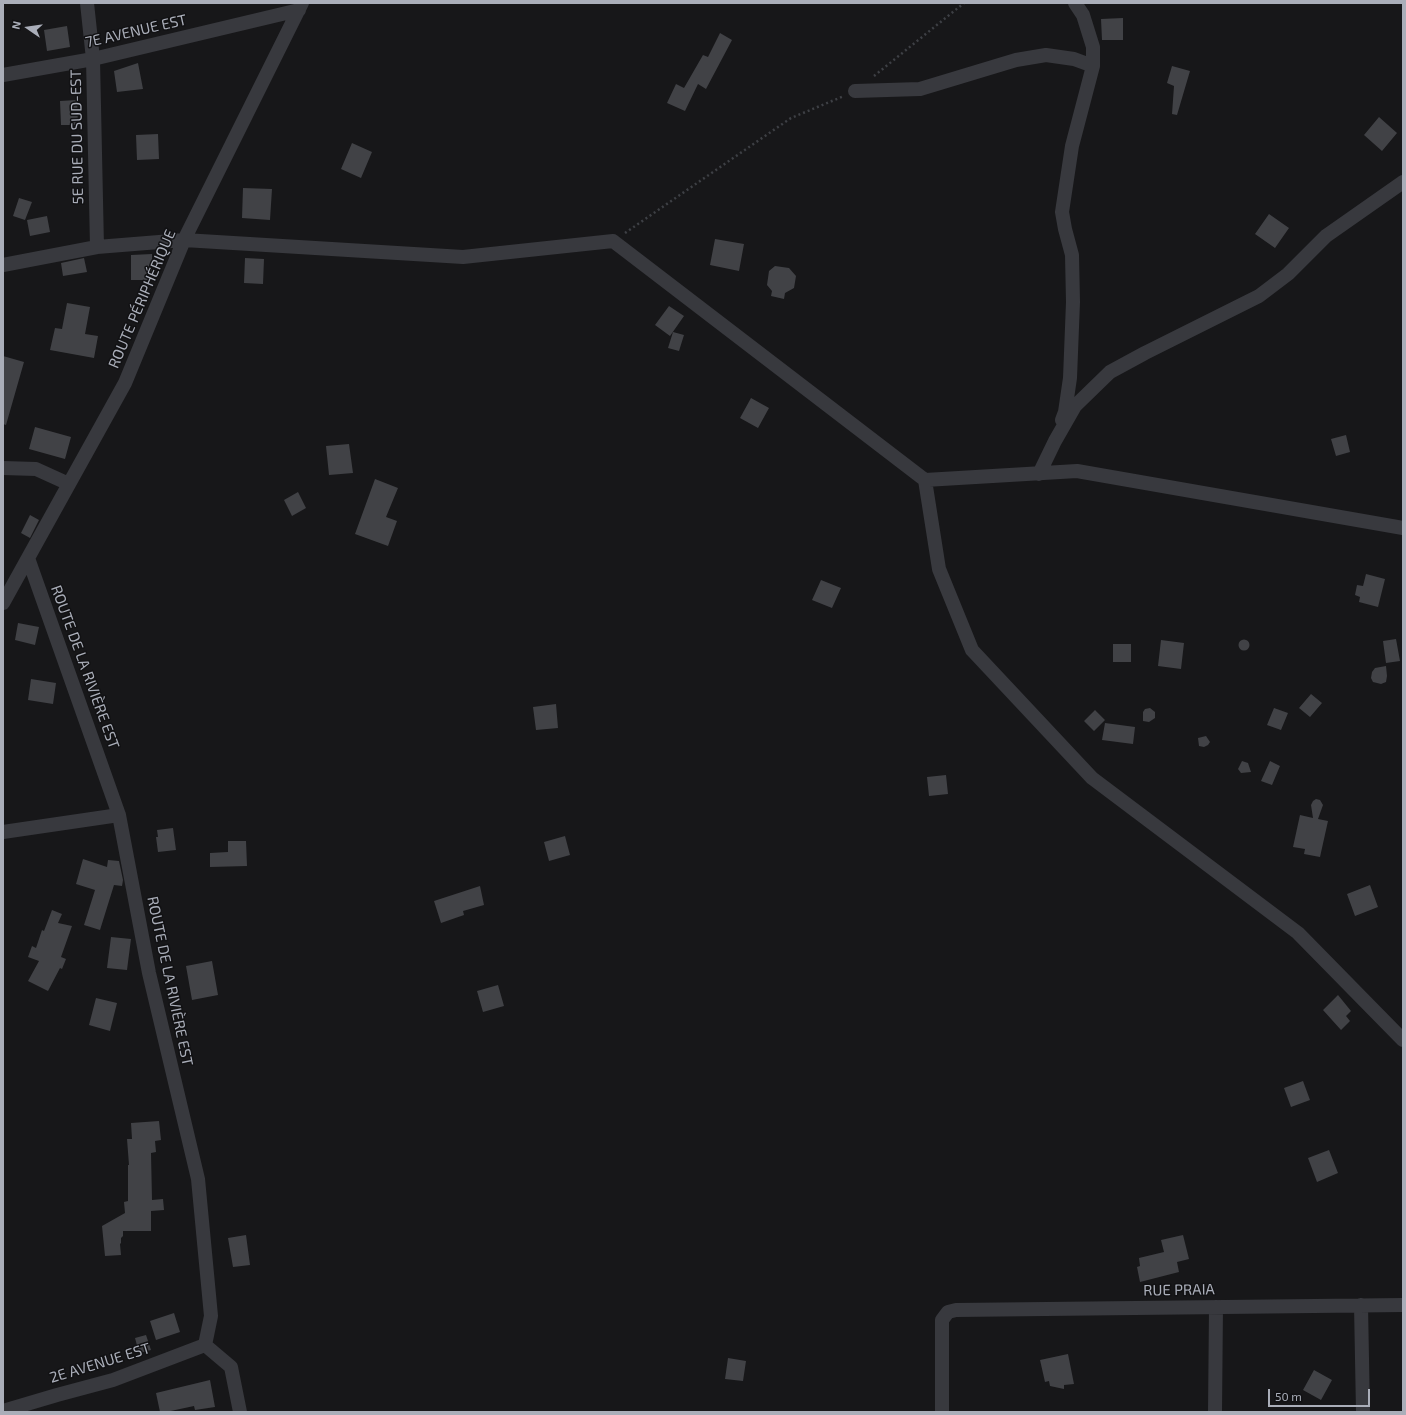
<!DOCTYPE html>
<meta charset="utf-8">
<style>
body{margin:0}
#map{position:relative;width:1406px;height:1415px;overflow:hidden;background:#171719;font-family:"Exo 2",sans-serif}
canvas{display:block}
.frame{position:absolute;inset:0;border:4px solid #aaaeb9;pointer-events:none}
.north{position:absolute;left:8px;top:8px;width:40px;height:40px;-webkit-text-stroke:3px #121214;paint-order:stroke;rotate:283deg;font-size:11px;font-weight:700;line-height:16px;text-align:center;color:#aaaeb9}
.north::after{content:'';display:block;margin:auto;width:14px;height:18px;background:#aaaeb9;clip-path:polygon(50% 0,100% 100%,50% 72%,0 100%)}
.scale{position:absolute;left:1268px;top:1389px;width:102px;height:18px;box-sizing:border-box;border:2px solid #aaaeb9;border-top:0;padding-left:5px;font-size:12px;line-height:14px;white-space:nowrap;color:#aaaeb9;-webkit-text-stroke:3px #121214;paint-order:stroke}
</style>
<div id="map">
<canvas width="1406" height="1415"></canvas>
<div class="frame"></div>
<div class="north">N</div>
<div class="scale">50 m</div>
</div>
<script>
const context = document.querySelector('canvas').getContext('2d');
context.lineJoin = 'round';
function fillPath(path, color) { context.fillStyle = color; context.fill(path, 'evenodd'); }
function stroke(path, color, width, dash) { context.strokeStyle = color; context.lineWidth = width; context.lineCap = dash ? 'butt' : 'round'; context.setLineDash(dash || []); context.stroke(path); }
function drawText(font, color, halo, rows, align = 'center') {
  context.font = font + ' "Exo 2",sans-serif'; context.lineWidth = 3; context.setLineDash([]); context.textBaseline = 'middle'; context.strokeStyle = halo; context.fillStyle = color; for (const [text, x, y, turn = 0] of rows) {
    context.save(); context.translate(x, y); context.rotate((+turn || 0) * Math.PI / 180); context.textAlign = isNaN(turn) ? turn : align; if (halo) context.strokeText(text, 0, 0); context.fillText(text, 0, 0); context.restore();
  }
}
const building = new Path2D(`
 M1123,18V40H1102L1101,19Z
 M67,26L70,47L47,51L44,30Z
 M720,33L732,40L706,89L698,84L685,111L667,103L676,84L684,88L703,55L708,57Z
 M138,63L143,89L117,92L114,71Z
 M1172,66L1190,71L1177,115L1172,114L1174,86L1167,83Z
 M77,100L78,125H61L60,101Z
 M1379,117L1397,133L1382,151L1364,135Z
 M158,134L159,159L137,160L136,135Z
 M352,143L372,152L361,178L341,169Z
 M243,188L272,189L270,220L242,218Z
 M19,198L32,202L25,220L13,216Z
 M1269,214L1289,228L1275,248L1255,234Z
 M47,216L50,232L30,236L27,220Z
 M715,239L744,244L739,271L710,265Z
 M152,254V280H131V255Z
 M84,258L87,272L63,276L61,263Z
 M245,258L264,259L263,284L244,283Z
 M775,266L789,268L796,276L794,288L785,293L784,299L771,296L772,291L767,285L769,271Z
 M67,303L90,307L85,334L98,336L94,358L50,350L55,328L62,329Z
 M669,306L684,316L670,336L655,325Z
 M673,332L684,335L679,351L668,348Z
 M3,356L24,362L6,425L3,424Z
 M751,398L769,408L758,428L740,418Z
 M35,427L71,437L65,459L29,449Z
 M1346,435L1350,452L1336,456L1331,439Z
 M349,444L353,473L329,475L326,446Z
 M375,479L398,488L386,517L397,521L388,546L355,534Z
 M298,492L306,508L292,516L284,500Z
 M30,515L39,520L30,538L21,533Z
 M1366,574L1385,579L1378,607L1359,602L1360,597L1355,595L1357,585L1363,586Z
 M821,580L841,588L832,608L812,600Z
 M18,623L39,627L35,645L15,640Z
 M1396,639L1400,661L1386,663L1383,641Z
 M1238.5 645a5.5 5.5 0 1 1 11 0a5.5 5.5 0 1 1-11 0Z
 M1161,640L1184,643L1181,669L1158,666Z
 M1113,644H1131V662H1113Z
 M1386,666L1387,676L1386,682L1381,684L1373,682L1371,678L1372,672L1375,668Z
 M31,679L56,683L53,704L28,700Z
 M1311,694L1322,703L1310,717L1299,708Z
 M556,704L558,728L536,730L533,707Z
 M1150,708L1155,712V718L1149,722L1143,721V712L1145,709Z
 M1274,708L1288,713L1281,730L1267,725Z
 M1095,710L1105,720L1094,731L1084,721Z
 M1105,723L1135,727L1133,744L1102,740Z
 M1206,736L1210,742L1208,745L1204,747L1199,746L1198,738Z
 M1242,761L1248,763L1251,772L1241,773L1238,769Z
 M1270,761L1280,766L1272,785L1261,781Z
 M946,775L948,794L929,796L927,777Z
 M1316,799L1320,800L1323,805L1318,819L1328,821L1320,857L1304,854L1305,849L1293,847L1300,815L1313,818L1311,805L1313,801Z
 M173,828L176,850L158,852L156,837H158L157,830Z
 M565,836L570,855L549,861L544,842Z
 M228,841H246L247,866L210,867V853L228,852Z
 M83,859L107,867L108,860L119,861L123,880L122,886L114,885L100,930L84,925L95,890L76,884Z
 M1370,885L1378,907L1355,916L1347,894Z
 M480,886L484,905L463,911L464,915L441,923L434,901Z
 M52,910L62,914L58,923L72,926L61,957L66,959L62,969L60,968L48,991L28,981L39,961L28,957L32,946L36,948L42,930L44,931Z
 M111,937L131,939L127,970L107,968Z
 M212,961L218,995L192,1000L186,966Z
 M498,985L504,1006L483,1012L477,991Z
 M1338,995L1351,1011L1346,1016L1350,1021L1341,1030L1323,1010Z
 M96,998L117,1003L110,1031L89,1025Z
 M1303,1081L1310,1100L1291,1107L1284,1088Z
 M159,1121L161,1140L155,1141L156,1152L151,1153L152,1200L163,1199L164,1210L151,1211V1231H123V1236L121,1238V1243L120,1244L121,1255L105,1256L102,1226L125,1213L124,1202L128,1201V1165H129L127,1139H132L131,1123Z
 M1329,1150L1338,1173L1317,1182L1308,1158Z
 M246,1235L250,1265L233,1267L228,1238Z
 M1183,1235L1189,1259L1177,1262L1179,1272L1140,1282L1137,1267L1140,1266L1139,1258L1164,1252L1161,1240Z
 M174,1313L180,1332L156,1340L150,1321Z
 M146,1335L151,1350L139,1353L135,1338Z
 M1068,1354L1074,1384L1064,1385V1389L1050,1386L1049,1381L1045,1382L1040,1360Z
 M728,1358L746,1361L743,1381L725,1379Z
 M1314,1370L1332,1380L1321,1400L1303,1390Z
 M210,1380L215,1407L195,1410L194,1406L166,1412H160L156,1393Z`);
const path = new Path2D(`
 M874,76L964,3
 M625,233L791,118L844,96`);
const minor = new Path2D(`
 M87,3L93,59L97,247
 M3,75L93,59L299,10
 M855,91L920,89L1016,60L1046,55L1074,59L1093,66
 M3,265L97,247L184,240L463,257L613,241L925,480L1077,471L1403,528
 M1062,420L1065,412L1070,378L1073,302L1072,255L1065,229L1062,212L1072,146L1093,66V47L1083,15L1075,3
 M3,468L36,469L69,484
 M1039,474L1055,441L1075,406L1110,372L1145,353L1259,296L1288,274L1326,236L1403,182
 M925,480L939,569L972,650L1092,778L1298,933L1403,1040
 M28,558L119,815L149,973L198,1179L211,1316L205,1345L231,1367L240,1412
 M3,603L125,383L184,240L302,3
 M3,832L119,815
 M1361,1305L1363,1412
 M3,1411L57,1395L113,1380L205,1345
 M942,1412V1320L948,1312L956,1310L1403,1305
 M1215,1412L1216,1307`);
const streetNames = [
 ["7E AVENUE EST",136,31,-13],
 ["5E RUE DU SUD-EST",77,137,-91],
 ["ROUTE PÉRIPHÉRIQUE",142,299,-67],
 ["ROUTE DE LA RIVIÈRE EST",85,667,70],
 ["ROUTE DE LA RIVIÈRE EST",170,981,78],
 ["RUE PRAIA",1179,1290,-1],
 ["2E AVENUE EST",100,1363,-17]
];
fillPath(building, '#414246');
stroke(path, '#3e4045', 2.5, [2, 3]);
stroke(minor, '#38393e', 14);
drawText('15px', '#aaaeb9', '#121214', streetNames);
</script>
